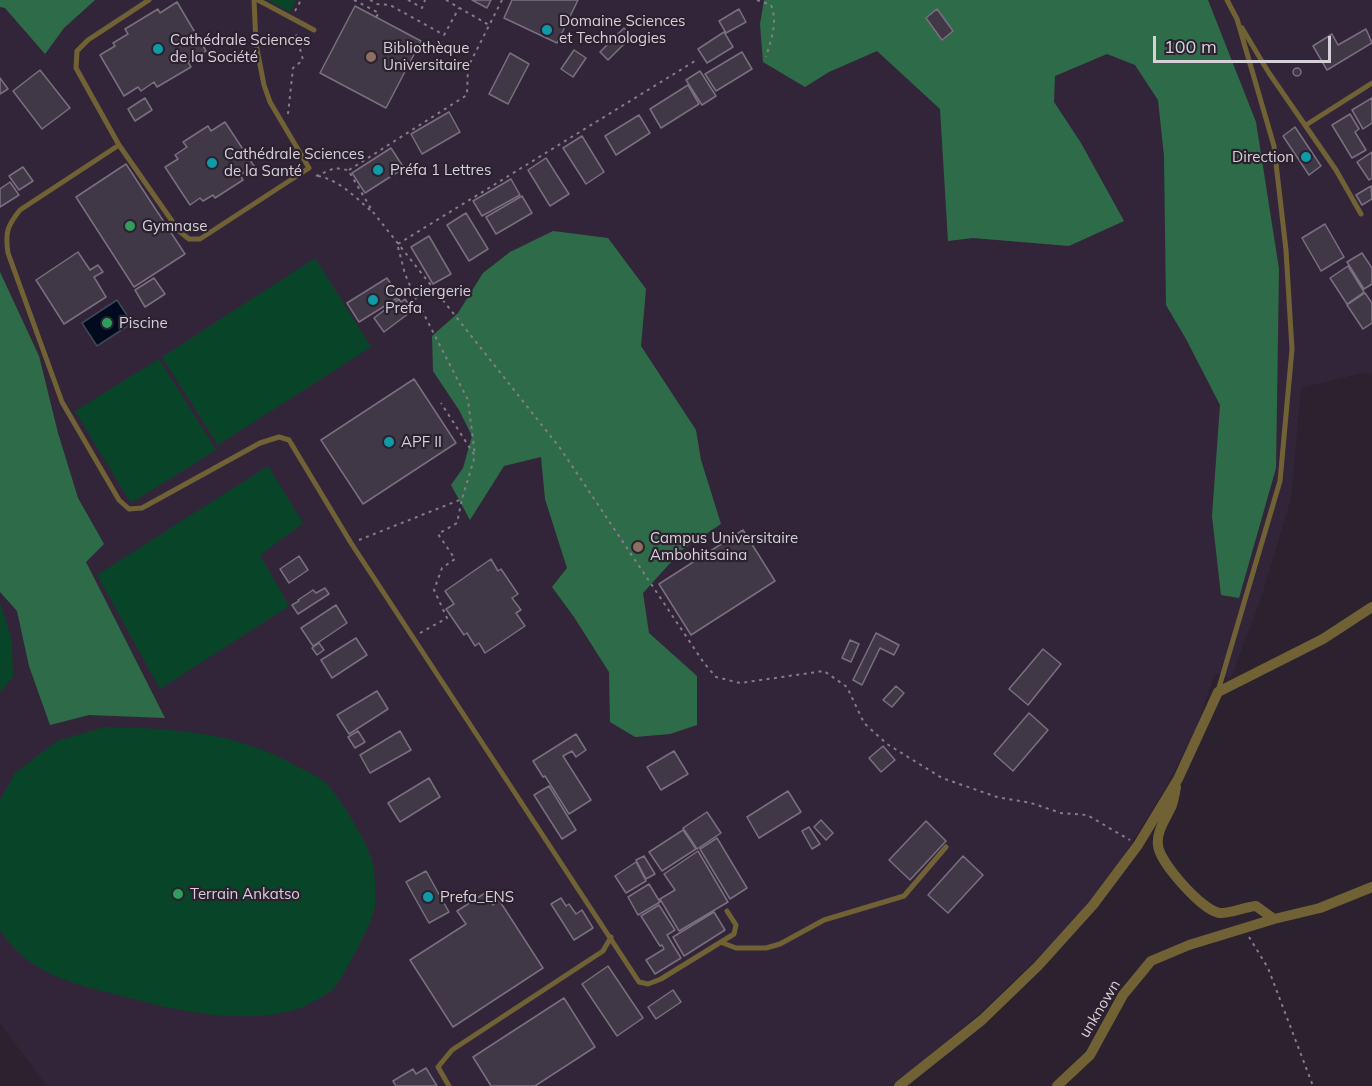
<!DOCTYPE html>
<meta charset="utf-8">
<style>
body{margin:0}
#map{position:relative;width:1372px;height:1086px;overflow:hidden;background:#2b212f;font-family:Mulish,sans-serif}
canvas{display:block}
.scale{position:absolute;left:1153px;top:36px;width:178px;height:27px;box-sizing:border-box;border:3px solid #d6d0d9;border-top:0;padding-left:8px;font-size:18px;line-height:21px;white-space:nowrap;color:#d6d0d9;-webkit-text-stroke:4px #2b212f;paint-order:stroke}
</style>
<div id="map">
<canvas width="1372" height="1086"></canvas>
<div class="scale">100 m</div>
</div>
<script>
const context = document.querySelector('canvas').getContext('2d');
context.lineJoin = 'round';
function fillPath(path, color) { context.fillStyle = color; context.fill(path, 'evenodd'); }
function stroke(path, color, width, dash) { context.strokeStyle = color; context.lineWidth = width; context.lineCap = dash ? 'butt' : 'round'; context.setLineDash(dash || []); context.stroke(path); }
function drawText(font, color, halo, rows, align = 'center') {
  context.font = font + ' Mulish,sans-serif'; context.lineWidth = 4.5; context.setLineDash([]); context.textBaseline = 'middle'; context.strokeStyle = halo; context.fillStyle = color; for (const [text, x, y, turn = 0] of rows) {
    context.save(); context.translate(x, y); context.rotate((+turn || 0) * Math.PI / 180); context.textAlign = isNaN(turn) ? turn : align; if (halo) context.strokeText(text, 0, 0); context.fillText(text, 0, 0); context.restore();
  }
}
const built = new Path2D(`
 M0,0H1372V374L1363,373L1301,388L1291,499L1262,595L1231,678L1215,673L1197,726L1164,791L1121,860L1090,901L1042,954L979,1014L911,1070L888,1086H47L0,1024Z`);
const green = new Path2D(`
 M268,0H296L290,12Z
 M315,258L371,347L218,445L162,357Z
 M159,359L216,450L131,503L75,411Z
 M268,466L303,523L260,555L289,606L160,689L97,575Z
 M0,603L12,640L13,677L0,692Z
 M105,727C176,729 235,731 298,767C306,771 315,775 322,780C338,793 367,841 372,861C375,871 376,895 375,906C374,920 344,975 335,987C330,993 308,1005 300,1008C250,1025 184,1013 134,999C96,989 48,981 18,952C11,945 6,938 0,931V800L15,773L57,741Z`);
const forest = new Path2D(`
 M0,0H95L64,28L45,54L5,8L0,7Z
 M764,0H1208L1256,122L1279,269L1276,468L1239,598L1221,595L1212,516L1220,405L1186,339L1166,305L1164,156L1158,100L1135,65L1107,54L1055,76L1054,102L1081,143L1124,221L1069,246L973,238L948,241L940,109L877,51L829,72L805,87L763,62L760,24Z
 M553,231L608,238L646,289L641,346L696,430L701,460L721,524L682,550L643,593L649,633L697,676V725L670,734L635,737L610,722L609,672L574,617L552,587L567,568L545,499L541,457L504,466L470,520L451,485L463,468L472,436L459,410L433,371L432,336L458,313L483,273L510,252Z
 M0,272L39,356L58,433L78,498L104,544L86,562L165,718L89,715L50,725L29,666L17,611L0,592Z`);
const water = new Path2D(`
 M117,300L132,323L97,346L82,323Z`);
const building = new Path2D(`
 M472,0H491L487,8Z
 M512,0H578L557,43L504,18Z
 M177,2L206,51L188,62L191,67L157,87L154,82L141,91L138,87L124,96L100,55L115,46L113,43L128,34L125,29L158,9L160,13Z
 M355,6L421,41L386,108L320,73Z
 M739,9L746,22L726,33L719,21Z
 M937,9L953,31L942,40L926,18Z
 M624,28L632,36L608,60L600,52Z
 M1366,29L1372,43L1327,70L1313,46L1332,34L1338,45Z
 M724,32L733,47L707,63L698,49Z
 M574,50L586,58L573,77L561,69Z
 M742,52L752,69L716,91L705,74Z
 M510,53L529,64L508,104L489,94Z
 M1293 72a4 4 0 1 1 8 0a4 4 0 1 1-8 0Z
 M40,70L70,108L42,129L13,91Z
 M700,71L716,96L702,105L686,80Z
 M0,78L8,89L0,94Z
 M688,85L699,104L661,128L650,109Z
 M145,98L152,110L135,121L128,109Z
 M1372,98V123L1363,129L1352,110Z
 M449,112L460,132L422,154L411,134Z
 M1350,114L1359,129L1355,132L1366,150L1352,158L1332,125Z
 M639,115L650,133L616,155L605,136Z
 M225,122L254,166L240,175L243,180L215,198L213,195L203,201L200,198L190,205L165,167L178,159L175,155L187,147L183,142L208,126L211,131Z
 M1295,127L1321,166L1309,175L1283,136Z
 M582,136L604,172L586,184L563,148Z
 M391,148L404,168L365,193L352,173Z
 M1372,152V178L1369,180L1357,162Z
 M546,158L569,194L550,206L528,170Z
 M126,164L185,254L134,287L76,197Z
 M23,167L33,181L19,190L9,176Z
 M511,179L520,195L482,216L473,201Z
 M10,182L19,195L0,207V189Z
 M1371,186L1372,199L1362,205L1356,195Z
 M522,196L532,213L496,234L486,217Z
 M466,213L488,249L469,261L447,225Z
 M1325,224L1344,257L1321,271L1302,238Z
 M429,236L451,274L433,284L411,247Z
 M78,252L90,270L98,265L103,272L94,277L106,297L64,324L36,280Z
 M1362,253L1372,268V284L1364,289L1347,262Z
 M1348,266L1364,292L1347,304L1330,278Z
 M154,278L165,294L145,307L135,290Z
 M387,278L399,297L359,322L347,303Z
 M1365,293L1372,303V323L1363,329L1347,305Z
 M399,299L401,302L405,299L413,310L384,332L374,318Z
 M414,379L456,443L363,504L321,440Z
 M743,530L775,581L691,635L659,584Z
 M299,556L308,570L289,583L280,569Z
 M491,559L498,571L501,569L518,594L512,598L521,610L516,613L525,626L485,653L479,643L475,646L467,633L464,635L446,609L454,604L445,591Z
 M325,588L329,594L298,614L292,605L299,601L298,600L313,590L316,593Z
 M336,605L347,623L313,646L301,628Z
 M876,633L899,645L894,655L880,648L862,685L853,680Z
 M356,638L367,655L332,678L321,660Z
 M850,640L859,644L851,662L842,658Z
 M319,643L324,650L317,655L312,648Z
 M1043,649L1061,664L1028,705L1009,689Z
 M896,686L904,693L892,707L883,700Z
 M377,691L388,709L349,734L337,715Z
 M1029,713L1048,730L1013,771L994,754Z
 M358,731L365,742L355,748L348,737Z
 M400,731L411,750L370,773L360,755Z
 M576,734L586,750L576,757L572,751L563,756L591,800L569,814L545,776L543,777L533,761Z
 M883,746L895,760L881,772L869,758Z
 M674,751L688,774L661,790L647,767Z
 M429,778L440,797L400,822L388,803Z
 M549,786L576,830L562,839L534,795Z
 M788,791L801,812L759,838L747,817Z
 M707,812L721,833L697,849L683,828Z
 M821,820L833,833L826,840L814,827Z
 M926,821L946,841L910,880L889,860Z
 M809,827L820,844L812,849L802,831Z
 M683,830L696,849L662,871L649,852Z
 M717,838L747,888L730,899L700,849Z
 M698,851L728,902L679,931L660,899L675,890L664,874Z
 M644,856L655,874L646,879L636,860Z
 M963,856L983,875L948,913L928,895Z
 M636,862L646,881L626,893L615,876Z
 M426,871L449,912L429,923L406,882Z
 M649,884L660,902L638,915L628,897Z
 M485,893L493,905L499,900L543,968L453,1027L410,960L466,924L457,911Z
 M561,898L566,906L569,904L576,914L582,910L593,928L574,940L551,904Z
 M659,905L675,930L667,935L681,958L655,974L646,960L664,949L662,945L660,946L641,916Z
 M714,912L725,930L684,956L673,937Z
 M608,966L643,1018L617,1036L582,984Z
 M673,990L681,1002L656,1019L648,1007Z
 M564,998L595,1047L535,1086H491L473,1057Z
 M426,1068L437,1086H396L393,1081L413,1069L416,1074Z`);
const path = new Path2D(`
 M354,0L379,13L376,17
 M370,0L377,4L390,5L444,35L459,8
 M408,0L422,8L425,0
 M446,0L489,25
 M757,0L771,5C778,22 771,40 766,57
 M295,11L301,0
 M288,114L293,68L303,60L295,30
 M349,170L467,95L468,67L502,0
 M316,176L335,168L348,170L373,212L560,448L704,663L716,677L740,683L824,671L847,687L864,723L887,744L942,778L997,797L1031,803L1061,813L1087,815L1130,840
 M318,176C339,180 354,196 370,210
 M398,244L695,61
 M398,247L405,274L414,295L468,400L475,456
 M359,540L462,499L475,456L441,403
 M420,633L447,618L434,590L442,568L455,559L438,534L457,523L462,499
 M1249,937L1268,968L1313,1086`);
const lane = new Path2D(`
 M149,0L88,40L77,51L76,68L119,145L179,231L189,239H200L309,168L270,102L264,85L256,44L254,0
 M258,0L314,30
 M1242,28L1269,73L1336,170L1361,214
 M1306,125L1372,83
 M119,145L20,210C7,226 5,233 8,253L62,402L119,500L129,509L142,508L260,443L279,437L289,440L351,543L639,982L648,984L661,979L734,934L736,925L727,911
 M1218,691L1280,481L1292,349L1286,250L1274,146L1237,19L1227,0
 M723,943L736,948H766L780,944L824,920L904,896L946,847
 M449,1086L438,1067L452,1050L603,951L611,937`);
const street = new Path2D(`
 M1176,787C1175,793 1174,799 1172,805C1167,817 1156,831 1158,845C1159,862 1202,910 1219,913C1230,914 1244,907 1256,906L1274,919
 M899,1086L982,1020L1038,966L1093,905L1138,845L1178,779L1218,692L1323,639L1372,607
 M1057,1086L1090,1055L1123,995L1151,961L1189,945L1274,919L1320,908L1372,887`);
const markers = [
 [547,30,6,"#0f9aa8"],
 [158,49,6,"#0f9aa8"],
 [371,57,6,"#8d6e63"],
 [1306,157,6,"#0f9aa8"],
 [212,163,6,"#0f9aa8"],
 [378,170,6,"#0f9aa8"],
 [130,226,6,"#2e9e5b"],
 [373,300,6,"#0f9aa8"],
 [107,323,6,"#2e9e5b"],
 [389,442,6,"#0f9aa8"],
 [638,547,6,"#8d6e63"],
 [178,894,6,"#2e9e5b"],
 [428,897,6,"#0f9aa8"]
];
const poiNames = [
 ["Domaine Sciences",559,21],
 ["et Technologies",559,38],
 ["Cathédrale Sciences",170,40],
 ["de la Société",170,57],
 ["Bibliothèque",383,48],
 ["Universitaire",383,65],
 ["Cathédrale Sciences",224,154],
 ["de la Santé",224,171],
 ["Direction",1294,157,"right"],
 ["Préfa 1 Lettres",390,170],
 ["Gymnase",142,226],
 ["Conciergerie",385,291],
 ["Prefa",385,308],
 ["Piscine",119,323],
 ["APF II",401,442],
 ["Campus Universitaire",650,538],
 ["Ambohitsaina",650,555],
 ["Terrain Ankatso",190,894],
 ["Prefa_ENS",440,897]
];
const streetNames = [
 ["unknown",1100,1009,-59]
];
fillPath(built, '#332539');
fillPath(green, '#084528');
fillPath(forest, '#2e6c49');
fillPath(water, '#000b1f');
stroke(water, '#404657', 1.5);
fillPath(building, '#413847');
stroke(building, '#796f80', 1.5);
stroke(path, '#847c87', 2, [3, 4.5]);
stroke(lane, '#716235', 5);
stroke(street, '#716235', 10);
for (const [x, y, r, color] of markers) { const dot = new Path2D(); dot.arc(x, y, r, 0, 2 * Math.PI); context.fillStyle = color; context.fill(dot); stroke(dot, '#2b212f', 2); }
drawText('15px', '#d6d0d9', '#2b212f', poiNames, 'left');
drawText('15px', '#d6d0d9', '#2b212f', streetNames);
</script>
